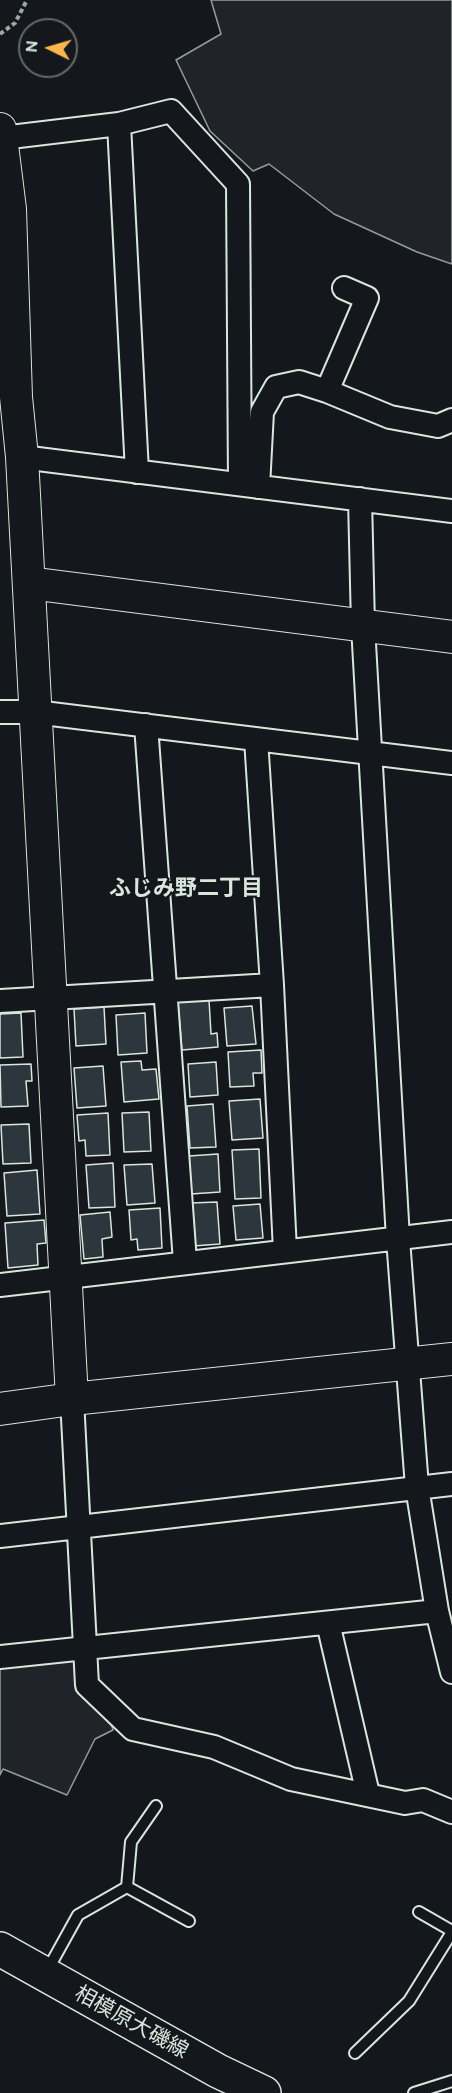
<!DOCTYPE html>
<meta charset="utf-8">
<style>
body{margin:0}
#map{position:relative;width:452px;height:2093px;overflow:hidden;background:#14181c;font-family:"DM Sans",sans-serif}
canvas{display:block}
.north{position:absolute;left:18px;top:18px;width:60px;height:60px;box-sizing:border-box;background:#14181c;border:2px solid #626a69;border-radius:50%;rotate:275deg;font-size:16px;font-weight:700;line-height:24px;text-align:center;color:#d8e6dc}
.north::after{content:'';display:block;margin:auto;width:21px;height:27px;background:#ffb74d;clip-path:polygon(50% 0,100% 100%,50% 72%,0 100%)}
</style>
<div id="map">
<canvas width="452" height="2093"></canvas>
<div class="north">N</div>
</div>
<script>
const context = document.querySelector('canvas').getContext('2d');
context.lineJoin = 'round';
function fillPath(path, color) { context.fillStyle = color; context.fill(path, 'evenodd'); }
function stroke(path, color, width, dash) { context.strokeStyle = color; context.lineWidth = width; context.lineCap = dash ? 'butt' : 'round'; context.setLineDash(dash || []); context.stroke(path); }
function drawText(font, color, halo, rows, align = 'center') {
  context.font = font + ' "DM Sans","Noto Sans JP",sans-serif'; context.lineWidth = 4.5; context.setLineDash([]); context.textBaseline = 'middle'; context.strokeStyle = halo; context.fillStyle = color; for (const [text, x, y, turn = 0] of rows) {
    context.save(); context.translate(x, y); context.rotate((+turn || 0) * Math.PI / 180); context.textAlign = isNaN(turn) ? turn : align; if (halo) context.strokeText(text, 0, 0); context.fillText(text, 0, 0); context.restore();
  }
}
const green = new Path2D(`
 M211,0H452V264L417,252L334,214L269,164L253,171L210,131L176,60L221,34Z
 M76,1659L110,1720L113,1730L95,1739L67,1795L3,1769L0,1775V1668Z`);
const building = new Path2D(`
 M209,1000L211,1034L217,1033L218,1047L182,1050L178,1002Z
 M252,1006L256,1044L227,1046L224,1008Z
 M104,1007L106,1044L76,1046L74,1009Z
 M21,1013L23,1057L0,1058V1014Z
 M145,1013L147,1053L118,1055L116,1015Z
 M261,1050L262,1073H253L254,1086L230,1087L228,1052Z
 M141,1061L142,1070L156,1069L159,1099L124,1102L121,1062Z
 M216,1062L218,1095L190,1097L188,1064Z
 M31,1064L32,1081H26L28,1106L1,1107L0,1065Z
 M103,1066L106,1106L77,1108L74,1068Z
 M260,1099L263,1138L232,1140L229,1101Z
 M213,1104L216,1147L190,1148L187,1106Z
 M149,1112L151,1151L124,1152L122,1113Z
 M108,1113L110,1155L86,1156L85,1140L79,1141L77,1115Z
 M29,1124L31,1163L3,1164L1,1125Z
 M259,1149L261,1198L235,1199L232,1150Z
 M218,1154L220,1192L191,1194L189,1156Z
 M113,1163L115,1207L89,1208L86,1165Z
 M152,1164L155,1203L127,1205L124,1165Z
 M37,1170L40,1214L7,1216L4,1173Z
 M217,1202L220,1244L193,1246L191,1203Z
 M260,1204L263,1238L236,1240L233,1206Z
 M160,1208L162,1248L138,1250L137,1239L131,1240L129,1210Z
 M110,1212L112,1237L102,1239L103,1257L84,1259L80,1215Z
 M44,1220L46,1243L37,1244L38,1265L8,1268L5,1223Z`);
const path = new Path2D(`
 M0,34L15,23L27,0`);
const lane = new Path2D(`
 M127,1887L131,1842L156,1806
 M419,1912L452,1931
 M47,1971L78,1915L127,1887L189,1921
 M355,2053L409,2001L452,1932
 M414,2093L452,2081`);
const street = new Path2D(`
 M119,124L137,472
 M0,143L2,138L119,124L171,111L238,184L240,484
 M327,391L367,298L344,288
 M22,457L452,511
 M258,487L262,412L276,387L299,382L327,391L390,417L438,426L452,420
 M360,499L363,626L398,1239L417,1487L437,1611L452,1672
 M0,712H35L452,763
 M146,725L185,1262
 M256,739L272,985L285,1251
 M0,1001L272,985
 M0,1285L452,1232
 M72,1399L87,1685L133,1729L214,1747L291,1779L405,1803L423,1800L452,1812
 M0,1536L452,1484
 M328,1623L368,1794
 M0,1657L437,1611`);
const secondary = new Path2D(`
 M0,129L10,209L16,397L22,457L72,1399
 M29,583L452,637
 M0,1409L72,1399L452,1359`);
const primary = new Path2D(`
 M0,1949L218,2071L264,2093`);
const streetNames = [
 ["相模原大磯線",131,2023,29]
];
const neighbourhoodNames = [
 ["ふじみ野二丁目",186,889]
];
fillPath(green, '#202428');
stroke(green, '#939e99', 1.5);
fillPath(building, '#2c363c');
stroke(building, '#d8e6dc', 1.5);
stroke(lane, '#d8e6dc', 14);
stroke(street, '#d8e6dc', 26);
stroke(secondary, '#d8e6dc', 34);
stroke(primary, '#d8e6dc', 36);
stroke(path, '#9da8a2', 4, [4.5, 3]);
stroke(lane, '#14181c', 10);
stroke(street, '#14181c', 22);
stroke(secondary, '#14181c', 32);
stroke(primary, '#14181c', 33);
drawText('21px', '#d8e6dc', '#14181c', streetNames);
drawText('bold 22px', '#d8e6dc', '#14181c', neighbourhoodNames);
</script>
